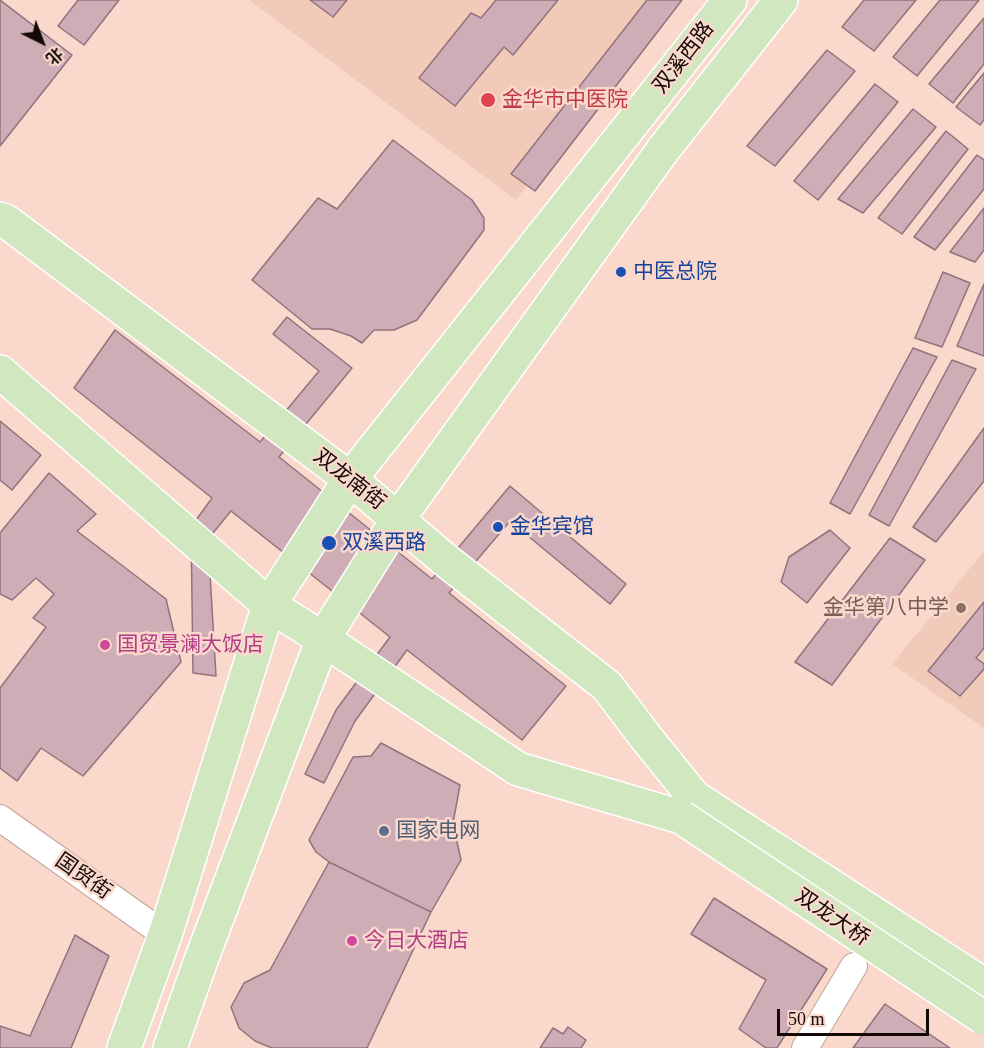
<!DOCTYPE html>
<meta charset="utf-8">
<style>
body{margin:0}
#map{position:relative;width:984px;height:1048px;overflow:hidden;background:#fad9cc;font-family:"Times New Roman","Noto Sans SC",serif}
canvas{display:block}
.north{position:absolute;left:12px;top:12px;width:60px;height:60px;-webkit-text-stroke:4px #fad9cc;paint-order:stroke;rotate:138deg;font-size:16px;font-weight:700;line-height:24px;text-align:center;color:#130906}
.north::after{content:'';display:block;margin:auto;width:21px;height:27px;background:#130906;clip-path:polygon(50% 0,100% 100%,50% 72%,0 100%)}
.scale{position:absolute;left:777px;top:1009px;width:152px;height:27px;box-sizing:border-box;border:3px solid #130906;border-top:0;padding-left:8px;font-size:18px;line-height:21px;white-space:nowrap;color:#130906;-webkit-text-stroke:4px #fad9cc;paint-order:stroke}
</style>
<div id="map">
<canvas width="984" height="1048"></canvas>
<div class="north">北</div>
<div class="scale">50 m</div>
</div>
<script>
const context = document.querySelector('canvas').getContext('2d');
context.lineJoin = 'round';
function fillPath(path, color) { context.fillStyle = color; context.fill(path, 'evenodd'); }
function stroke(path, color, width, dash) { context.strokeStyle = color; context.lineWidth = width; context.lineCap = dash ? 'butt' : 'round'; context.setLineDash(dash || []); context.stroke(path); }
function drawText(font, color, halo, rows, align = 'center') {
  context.font = font + ' "Times New Roman","Noto Sans SC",serif'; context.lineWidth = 5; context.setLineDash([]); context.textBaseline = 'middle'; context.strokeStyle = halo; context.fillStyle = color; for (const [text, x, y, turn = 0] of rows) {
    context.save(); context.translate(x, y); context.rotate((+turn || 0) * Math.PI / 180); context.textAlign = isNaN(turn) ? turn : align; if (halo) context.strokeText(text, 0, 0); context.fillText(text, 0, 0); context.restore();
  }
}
const built = new Path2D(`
 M249,0H671L516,200Z
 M984,551V728L892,664Z`);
const building = new Path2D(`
 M0,0L72,55L0,146Z
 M78,0H119L84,45L58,26Z
 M310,0H347L333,17Z
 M496,0H558L513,55L504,47L455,106L419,78L471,13L481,18Z
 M647,0H682L535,191L511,174Z
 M864,0H916L874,51L842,27Z
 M940,0H979L917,76L893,57Z
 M984,18V64L953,103L929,84Z
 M827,50L855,71L775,166L747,146Z
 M984,73V120L980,125L956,107Z
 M875,84L898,102L818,200L794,181Z
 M913,109L936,127L863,213L838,199Z
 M946,131L968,149L902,234L878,218Z
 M393,140L472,200L484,218V230L417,320L394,330H374L362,343L351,336L330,329H312L252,280L318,198L337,209Z
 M977,155L984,160V189L935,250L914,237Z
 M984,208V250L975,262L950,252Z
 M943,272L970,283L942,347L915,338Z
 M984,284V356L957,346Z
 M287,317L352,368L279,457L432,579L510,486L626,584L610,604L510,521L449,593L566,686L522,740L407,650L355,721L324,783L305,774L336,710L390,637L231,511L208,539L216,676L193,673L191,527L212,498L74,388L115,330L260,442L319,371L273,334Z
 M913,348L937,357L850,514L830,503Z
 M952,360L976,369L889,526L869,515Z
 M0,421L41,455L12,490L0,480Z
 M984,428V481L936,542L913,527Z
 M49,473L96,514L77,531L166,599L181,662L83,776L41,748L17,781L0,768V688L46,627L33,618L54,594L36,578L12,600L0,594V533Z
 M830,530L850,548L807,603L781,582L789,557Z
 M890,538L925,560L832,685L795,662Z
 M984,602V648L976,658L984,664V669L960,696L928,671Z
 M381,743L460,785L453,823L461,860L431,912L329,862L316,852L309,840L353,757L371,756Z
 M329,862L431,912L367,1048H272L255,1041L239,1028L231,1007L244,983L270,970Z
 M714,898L827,969L777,1048H766L739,1029L766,980L691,934Z
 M75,935L109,956L71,1048H0V1026L30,1036Z
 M885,1004L950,1048H853Z
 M568,1027L586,1040L581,1048H540L553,1028L563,1034Z`);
const minor = new Path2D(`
 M0,818L165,935
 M805,1048L854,966`);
const major = new Path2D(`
 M0,219L7,222L350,479L444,559L607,686L644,735L694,797L984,985
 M0,372L269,605L323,639L518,769L681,817
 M124,1048L165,935L269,605L350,479L730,0
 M170,1048L200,963L323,639L398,519L663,150L781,0`);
const majorBridge = new Path2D(`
 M681,817L984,1018`);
const markers = [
 [488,100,8,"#e0444e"],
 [621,272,6,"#1a4fb4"],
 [498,527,6,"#1a4fb4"],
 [329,543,8,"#1a4fb4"],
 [961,608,6,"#8d6e63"],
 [105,645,6,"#d1479c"],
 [384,831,6,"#5c6f8a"],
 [352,941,6,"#d1479c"]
];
const streetNames = [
 ["双溪西路",684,58,-52],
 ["双龙南街",349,480,38],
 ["国贸街",83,877,35],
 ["双龙大桥",832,918,34]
];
const healthNames = [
 ["金华市中医院",502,100]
];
const transitNames = [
 ["中医总院",633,272],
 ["金华宾馆",510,527],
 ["双溪西路",342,543]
];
const educationNames = [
 ["金华第八中学",949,608]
];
const hotelNames = [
 ["国贸景澜大饭店",117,645],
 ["今日大酒店",364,941]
];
const serviceNames = [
 ["国家电网",396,831]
];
fillPath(built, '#f2caba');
fillPath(building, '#ceadb7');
stroke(building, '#92737c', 1.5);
stroke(minor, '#c2a397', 28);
stroke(major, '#fff', 36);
stroke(minor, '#fff', 26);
stroke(major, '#d1e7c0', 33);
stroke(majorBridge, '#fff', 36, []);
stroke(majorBridge, '#d1e7c0', 33);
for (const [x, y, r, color] of markers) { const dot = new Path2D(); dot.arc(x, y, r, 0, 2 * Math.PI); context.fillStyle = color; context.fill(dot); stroke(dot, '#fad9cc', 2); }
drawText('21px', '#130906', '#fad9cc', streetNames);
drawText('21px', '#be3a42', '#fad9cc', healthNames, 'left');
drawText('21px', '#164399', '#fad9cc', transitNames, 'left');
drawText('21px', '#785e54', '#fad9cc', educationNames, 'right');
drawText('21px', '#b23c85', '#fad9cc', hotelNames, 'left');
drawText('21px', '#4e5e75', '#fad9cc', serviceNames, 'left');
</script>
